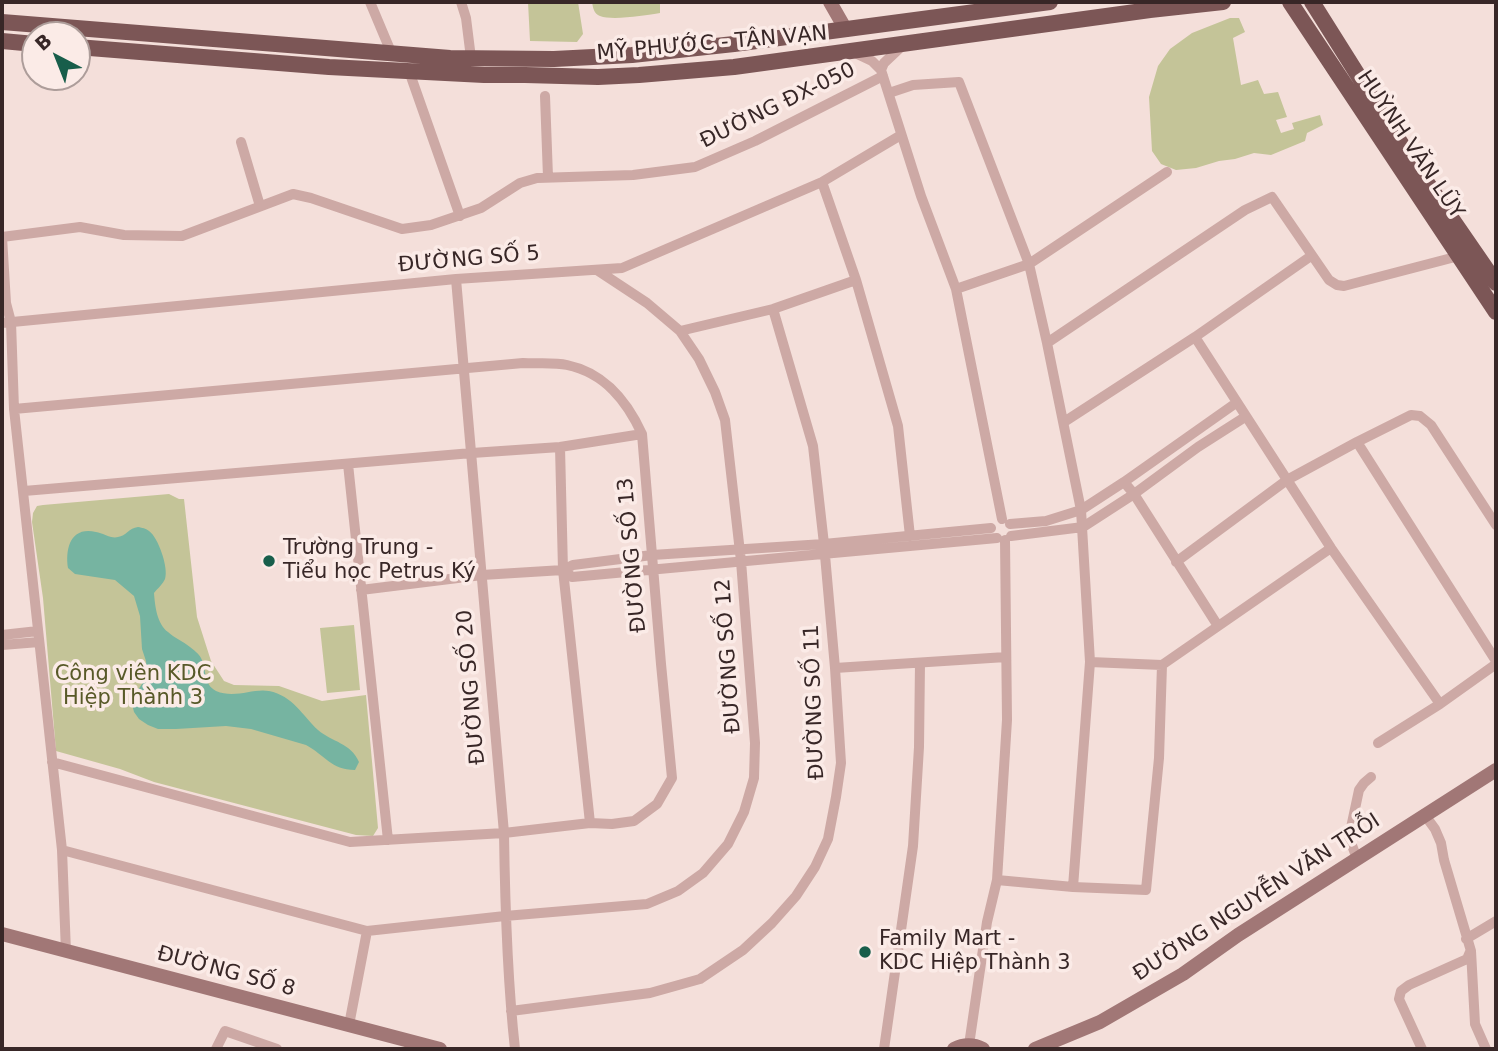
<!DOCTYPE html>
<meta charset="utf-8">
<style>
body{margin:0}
#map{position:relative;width:1498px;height:1051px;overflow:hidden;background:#f4dfda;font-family:"DejaVu Sans",sans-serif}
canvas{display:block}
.frame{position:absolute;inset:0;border:4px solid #382727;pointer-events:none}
.north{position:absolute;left:21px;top:21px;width:70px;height:70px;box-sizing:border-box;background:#fbebe7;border:2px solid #ad9d9a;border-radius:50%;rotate:318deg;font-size:19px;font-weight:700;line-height:28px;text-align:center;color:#382727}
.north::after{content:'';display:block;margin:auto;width:24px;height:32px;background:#185e4b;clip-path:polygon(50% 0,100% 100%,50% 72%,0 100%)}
</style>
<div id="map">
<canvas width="1498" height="1051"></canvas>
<div class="frame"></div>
<div class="north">B</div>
</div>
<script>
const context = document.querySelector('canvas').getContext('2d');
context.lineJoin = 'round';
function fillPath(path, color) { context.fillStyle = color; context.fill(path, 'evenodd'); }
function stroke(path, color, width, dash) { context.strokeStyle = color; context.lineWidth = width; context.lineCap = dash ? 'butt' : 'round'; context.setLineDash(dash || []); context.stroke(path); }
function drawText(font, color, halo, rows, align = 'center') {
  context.font = font + ' "DejaVu Sans",sans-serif'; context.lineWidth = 7; context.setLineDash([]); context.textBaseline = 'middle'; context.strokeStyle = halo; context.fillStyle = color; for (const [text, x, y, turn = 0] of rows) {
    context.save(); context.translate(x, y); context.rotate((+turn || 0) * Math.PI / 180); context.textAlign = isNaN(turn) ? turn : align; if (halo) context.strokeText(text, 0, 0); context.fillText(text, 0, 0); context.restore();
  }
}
const green = new Path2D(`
 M528,2H578L583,34L577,42L530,41Z
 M592,2H660V13C646,15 613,21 600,16C594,14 593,8 592,2Z
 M1230,18H1239L1245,32L1233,38L1241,85L1258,80L1264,94L1278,92L1287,117L1276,120L1281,133L1294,129L1292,123L1320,115L1323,125L1307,133L1305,141L1271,155L1254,153L1235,159L1219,161L1196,168L1176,170L1161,164L1152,151L1149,97L1158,66L1170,49L1192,33Z
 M169,494L179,499H184L197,617L211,661L224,681L234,685L279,686L322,701L366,695L378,828L373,836L356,835L154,782L120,769L56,751L43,598L32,522L33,513L37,506L43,505Z
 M354,625L360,690L327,693L320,628Z`);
const water = new Path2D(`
 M138,527C143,528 145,528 149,531C158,537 169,568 165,579C163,584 157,589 154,593C155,606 157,624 168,632C174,638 183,641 190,647C194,650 199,654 201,658C207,670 203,684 216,691C235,699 253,688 269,691C293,696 302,715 318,730C332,742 351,743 359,762L355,770C331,770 325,755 306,745L251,729L226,726L176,729H158L148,725L139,719L134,712L132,704L133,698L147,676L146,661L142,649L140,616L134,596L115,580L75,574L68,568C65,548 71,526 96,532C103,533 111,539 118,537C126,536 129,528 138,527Z`);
const street = new Path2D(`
 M370,2L391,52
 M461,2L466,18L471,58
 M853,52L872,61L881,70L921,196L956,289L1002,519
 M881,70L884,63L903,45
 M409,71L460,216
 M889,93L913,85L959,82L1029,264L1047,343L1081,510L1090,662L1073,887
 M545,96L548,177
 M241,142L260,206
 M822,182L856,280L898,426L910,536
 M456,279L504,833C505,905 507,977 515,1049
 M956,289L1029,264L1167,172
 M2,323L456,279L622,268L822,182L901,135
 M680,331L773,309L856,280
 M1195,337L1331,548L1440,704
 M1047,343L1245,210L1272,197L1329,280L1337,285L1344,286L1459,256
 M14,409L523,363C537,364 554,362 567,365C605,373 627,401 642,434L661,664L672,778L657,804L634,821L612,824L590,823L504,833L350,842L52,762
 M1064,422L1195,337L1311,256
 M1357,442L1496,661
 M560,447L563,570L590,823
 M348,464L388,840
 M1124,482L1134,494L1218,626
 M24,491L472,453L560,447L642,434
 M1010,524L1046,521L1081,510L1124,482L1236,403
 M1011,536L1083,527L1134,494L1198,447L1245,417
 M1176,562L1287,480L1357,442L1411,415L1420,416L1431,425L1496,525
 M563,570L572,577L997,538
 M361,590L482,575L563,570L573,565L652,555L824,544L991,528
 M2,635L38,631
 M2,645L39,642
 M1090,662L1162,665L1331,548
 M835,668L1006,657
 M1378,743L1440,704L1496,664
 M1424,814L1435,829L1441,843L1444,860L1471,951L1475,1024L1486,1049
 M62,850L367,931L505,916L647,904L678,891L703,873L728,844L744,812L754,778L755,743L741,561L725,420L715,392L699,359L680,331L647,303L597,270
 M1357,859L1349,837L1359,790L1364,783L1371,777
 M997,880L1073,887L1146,890L1159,758L1162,665
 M1466,939L1496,921
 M66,952L62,850L14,409L11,322L6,303L2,237L80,227L124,235L182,236L293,194L311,198L402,229L431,225L481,208L520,183L537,178L633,175L695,167L755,141L883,76
 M511,1011L650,993L700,979L743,950L772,923L796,896L815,867L828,839L836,797L841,763L835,668L824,544L813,446L773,309
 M349,1025L367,931
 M969,1045L987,922L997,880L1007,720L1005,540
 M216,1049L225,1031L277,1049
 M884,1049L913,846L919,747L920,663
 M1422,1049L1399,999L1401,991L1409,985L1467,959L1470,952`);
const secondary = new Path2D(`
 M830,2L846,30
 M2,934L440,1049
 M954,1049C964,1044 973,1044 983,1049
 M1035,1049L1100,1022L1183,974L1238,935L1496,770`);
const primary = new Path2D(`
 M1290,2L1496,312
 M1312,2L1412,161L1496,283
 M2,22L450,58L554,59L632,55L734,44L1050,2
 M2,41L35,44
 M77,47L329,67L484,75H525L598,77L639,75L734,67L1150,10L1223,2`);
const markers = [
 [269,561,7,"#185e4b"],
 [865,952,7,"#185e4b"]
];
const streetNames = [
 ["MỸ PHƯỚC - TÂN VẠN",712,44,-5],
 ["ĐƯỜNG ĐX-050",778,106,-26],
 ["HUỲNH VĂN LŨY",1410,145,56],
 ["ĐƯỜNG SỐ 5",469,260,-5],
 ["ĐƯỜNG SỐ 13",633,555,-95],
 ["ĐƯỜNG SỐ 12",729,656,-94],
 ["ĐƯỜNG SỐ 20",472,687,-95],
 ["ĐƯỜNG SỐ 11",815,702,-92],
 ["ĐƯỜNG NGUYỄN VĂN TRỖI",1257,898,-33],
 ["ĐƯỜNG SỐ 8",226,972,15]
];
const poiNames = [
 ["Trường Trung -",283,549],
 ["Tiểu học Petrus Ký",283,573],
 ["Family Mart -",879,940],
 ["KDC Hiệp Thành 3",879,964]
];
const parkNames = [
 ["Công viên KDC",133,675],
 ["Hiệp Thành 3",133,699]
];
fillPath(green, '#c4c498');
fillPath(water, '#76b4a1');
stroke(street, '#cda9a5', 10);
stroke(secondary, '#a17776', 14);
stroke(primary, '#7c5656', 16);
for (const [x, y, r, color] of markers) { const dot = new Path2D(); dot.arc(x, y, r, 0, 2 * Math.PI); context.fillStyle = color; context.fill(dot); stroke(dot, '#fbebe7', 2.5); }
drawText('21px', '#382727', '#fbebe7', streetNames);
drawText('21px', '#382727', '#fbebe7', poiNames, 'left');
drawText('21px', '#585928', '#fbebe7', parkNames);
</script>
